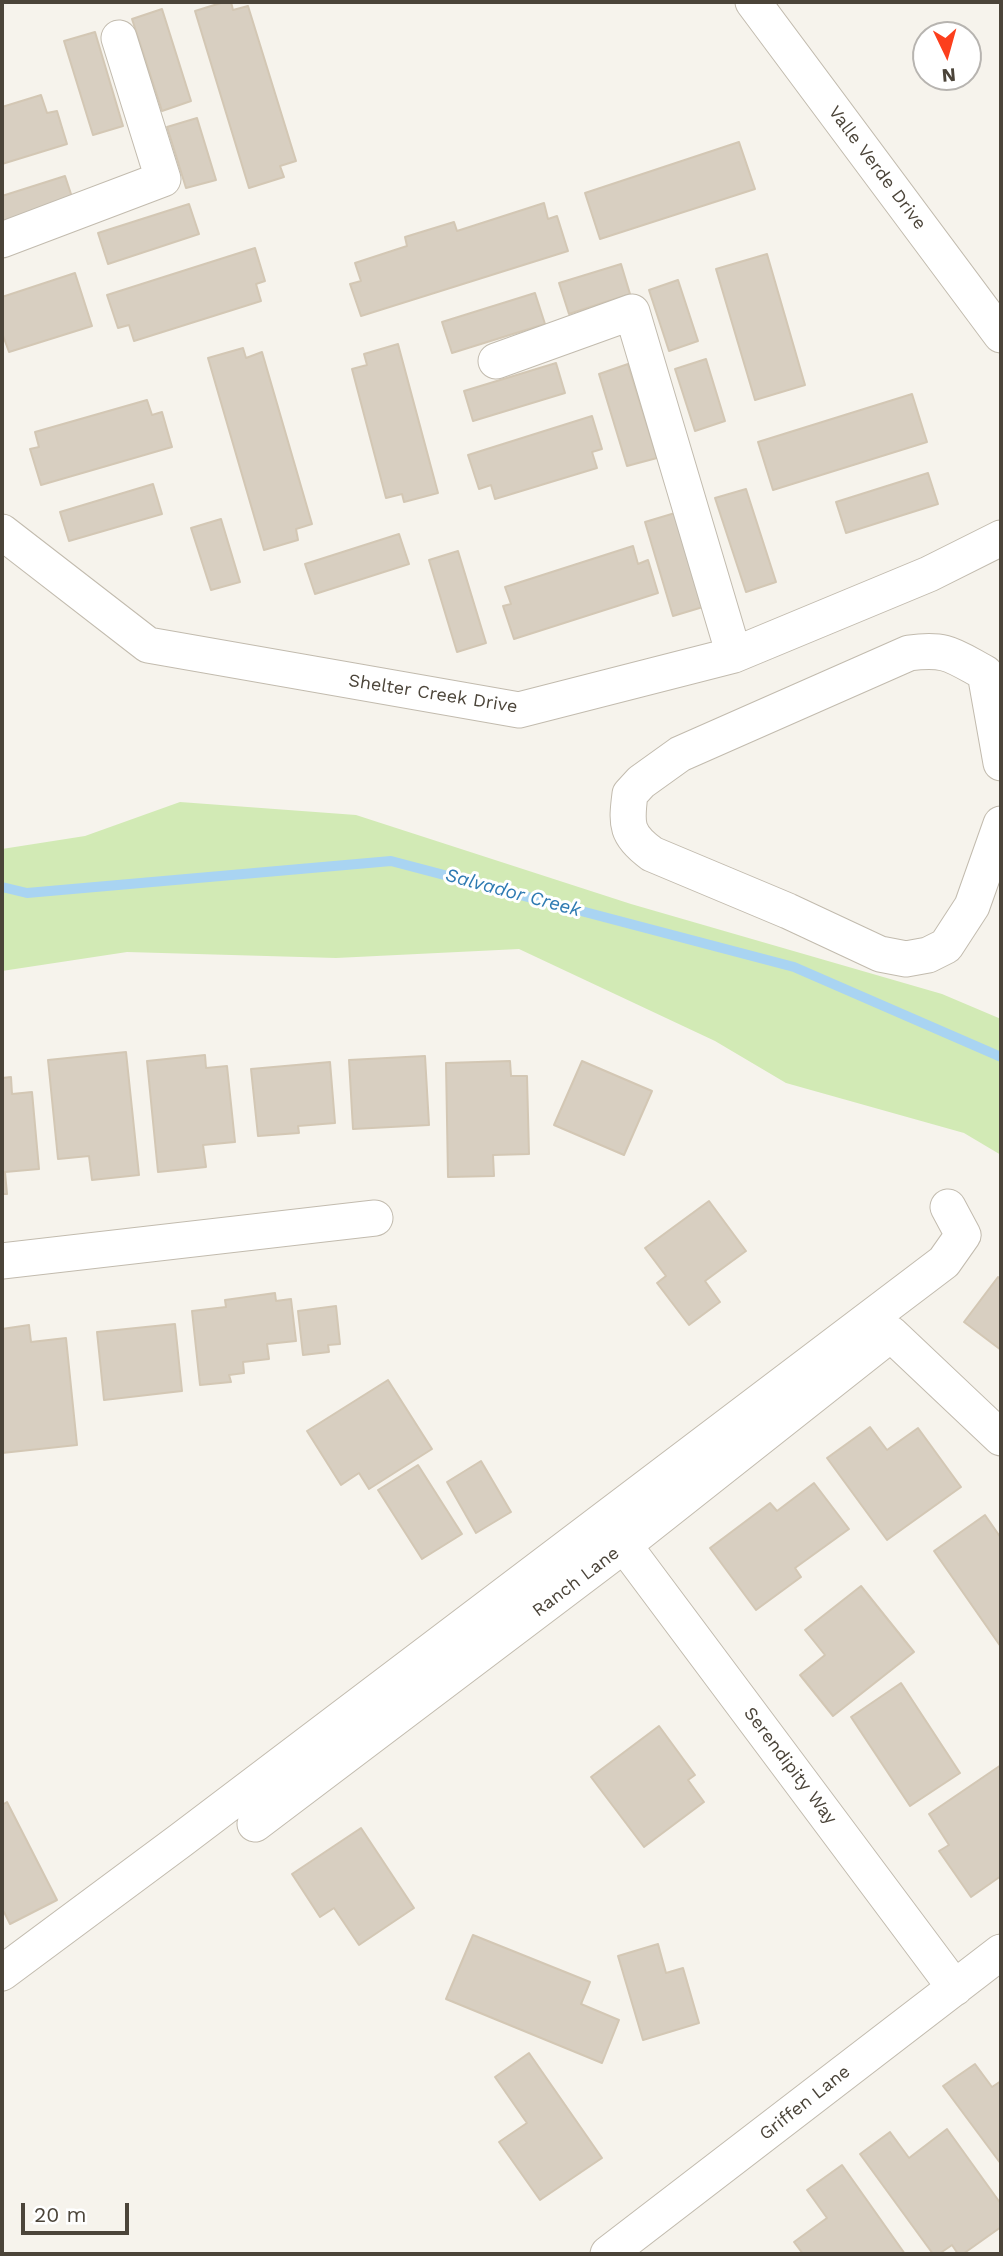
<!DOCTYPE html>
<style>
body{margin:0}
#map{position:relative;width:1003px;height:2256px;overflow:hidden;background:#f6f3ec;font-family:"Work Sans",sans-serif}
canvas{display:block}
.frame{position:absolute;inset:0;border:4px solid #4b4439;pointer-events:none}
.north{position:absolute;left:912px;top:21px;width:70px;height:70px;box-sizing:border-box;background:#fff;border:2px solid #b7b4b0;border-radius:50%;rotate:175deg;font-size:19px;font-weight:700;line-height:28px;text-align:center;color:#4b4439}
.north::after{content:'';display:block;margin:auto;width:24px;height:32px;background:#fc3f1d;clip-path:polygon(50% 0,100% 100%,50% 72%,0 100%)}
.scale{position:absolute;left:21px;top:2203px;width:108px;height:32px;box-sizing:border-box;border:4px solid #4b4439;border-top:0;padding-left:9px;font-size:21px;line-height:24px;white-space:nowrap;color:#4b4439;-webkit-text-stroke:5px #fff;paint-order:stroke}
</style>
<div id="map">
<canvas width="1003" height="2256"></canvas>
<div class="frame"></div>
<div class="north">N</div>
<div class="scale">20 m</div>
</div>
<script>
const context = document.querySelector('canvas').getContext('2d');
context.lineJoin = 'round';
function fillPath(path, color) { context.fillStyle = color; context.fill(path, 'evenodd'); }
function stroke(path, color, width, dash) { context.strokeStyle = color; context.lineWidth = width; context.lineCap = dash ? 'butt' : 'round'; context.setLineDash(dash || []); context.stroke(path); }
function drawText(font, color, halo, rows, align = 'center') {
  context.font = font + ' "Work Sans",sans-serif'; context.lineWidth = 6; context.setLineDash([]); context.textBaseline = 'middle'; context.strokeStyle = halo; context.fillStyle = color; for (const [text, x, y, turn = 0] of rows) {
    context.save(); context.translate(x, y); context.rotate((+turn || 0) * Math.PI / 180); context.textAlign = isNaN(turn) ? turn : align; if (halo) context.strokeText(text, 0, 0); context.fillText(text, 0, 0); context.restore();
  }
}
const green = new Path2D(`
 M180,802L356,815L631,904L942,994L1001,1019V1155L964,1133L786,1083L715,1041L519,949L336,958L127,952L2,971V849L85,836Z`);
const stream = new Path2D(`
 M2,887L27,893L391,861L794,967L1001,1057`);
const building = new Path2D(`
 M224,2H231L233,10L248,6L296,161L280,166L284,177L249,188L195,11Z
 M162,9L191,101L162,111L132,19Z
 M95,32L123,126L93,135L64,41Z
 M41,95L47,113L57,111L67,144L2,164V107Z
 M197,118L216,180L186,188L167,127Z
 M739,142L755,189L600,239L585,193Z
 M65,176L75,206L2,229V196Z
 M544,203L548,219L557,216L568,251L361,316L350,284L361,281L355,263L407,246L405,237L454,222L457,231Z
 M189,204L199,234L108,264L98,233Z
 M255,248L265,281L256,284L261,301L134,341L129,325L118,328L107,295Z
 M767,254L805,385L755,400L716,269Z
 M621,264L630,294L569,314L559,283Z
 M75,273L92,326L9,352L2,333V297Z
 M678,280L698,341L669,351L649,290Z
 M535,293L545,324L452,353L442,322Z
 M398,344L438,493L404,502L402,494L386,498L352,369L367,365L364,354Z
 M243,348L246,358L262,352L312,524L296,529L298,540L264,550L208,358Z
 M706,359L725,421L695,431L675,369Z
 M556,363L565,393L473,421L464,391Z
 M628,364L657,458L627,466L599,374Z
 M912,394L927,442L773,490L758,442Z
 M147,400L152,415L162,412L172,447L41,485L30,449L39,447L35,432Z
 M592,416L602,449L592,452L597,468L495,499L491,485L479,489L468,455Z
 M928,473L938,504L846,533L836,502Z
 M153,484L162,514L69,541L60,512Z
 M746,489L776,582L746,592L715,498Z
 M675,513L703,607L673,616L645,522Z
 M221,519L240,582L211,590L191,528Z
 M399,534L409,564L315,594L305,564Z
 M633,546L638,564L648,560L658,593L514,639L503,606L511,604L505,587Z
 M458,551L486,643L457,652L429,560Z
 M126,1052L139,1175L92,1180L89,1156L58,1159L48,1060Z
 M205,1055L206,1068L227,1066L235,1142L203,1145L206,1167L158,1172L147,1061Z
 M425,1056L429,1125L353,1129L349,1060Z
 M510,1061L511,1076H527L529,1154L493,1155L494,1176L448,1177L446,1063Z
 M582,1061L652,1091L624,1155L554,1125Z
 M330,1062L335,1123L298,1126L299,1133L258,1136L251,1069Z
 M11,1077L12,1094L32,1092L39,1169L5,1172L7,1194H2V1078Z
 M709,1201L746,1251L705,1281L720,1302L689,1325L657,1283L666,1276L645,1248Z
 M998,1277L1001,1280V1350L964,1322Z
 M275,1293L276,1301L291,1299L296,1341L267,1344L269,1359L243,1362L244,1373L229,1375L231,1382L200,1385L192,1311L226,1307L225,1300Z
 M336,1306L340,1344L328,1345L329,1352L303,1355L298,1311Z
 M175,1324L182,1391L104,1400L97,1332Z
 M29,1325L31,1342L66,1338L77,1445L2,1453V1329Z
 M388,1380L432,1449L369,1489L359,1473L341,1485L307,1431Z
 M870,1427L887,1450L918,1428L961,1487L887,1540L827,1458Z
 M481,1461L511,1512L476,1533L447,1482Z
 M418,1465L462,1534L422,1559L378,1490Z
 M814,1483L849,1529L795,1568L801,1577L756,1610L710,1548L770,1503L777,1511Z
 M985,1515L1001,1538V1647L934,1551Z
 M861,1586L914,1652L833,1716L800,1675L825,1655L805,1630Z
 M901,1683L960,1773L910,1806L851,1717Z
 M659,1726L695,1775L688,1780L704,1802L644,1847L591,1777Z
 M1001,1765V1876L971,1897L939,1851L949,1845L929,1814Z
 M7,1802L57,1900L10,1924L4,1912L2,1913V1805Z
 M361,1828L414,1908L359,1945L334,1908L320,1917L292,1874Z
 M473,1935L590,1982L581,2004L619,2020L602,2063L446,1999Z
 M658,1944L666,1973L683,1968L699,2023L643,2040L618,1956Z
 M529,2053L602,2158L540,2200L499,2142L527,2123L495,2077Z
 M975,2064L992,2087L1001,2081V2164L943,2086Z
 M947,2129L1001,2204V2227L963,2254H958L952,2245L939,2254H933L860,2154L890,2132L909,2158Z
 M842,2165L905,2254H803L794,2242L827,2218L807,2190Z`);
const minor = new Path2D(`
 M753,2L1001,335
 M2,240L163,179L119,38
 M496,361L632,312L734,655
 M2,532L148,645L519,710L734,655L929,574L1001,538
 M985,673C952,655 947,648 909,653L680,754L641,782L630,794C626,825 626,835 652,854L788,911L880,954L906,959L928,955L946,946L972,906L1001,824
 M985,673L1001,763
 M2,1261L375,1218
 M624,1545L955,1988
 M255,1824L624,1545L891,1334L1001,1438
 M2,1973L181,1840L944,1262L963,1235L948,1207
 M608,2254L1001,1952`);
const streetNames = [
 ["Valle Verde Drive",877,168,53],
 ["Shelter Creek Drive",433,694,9],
 ["Ranch Lane",576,1582,-37],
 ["Serendipity Way",790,1766,53],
 ["Griffen Lane",805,2103,-38]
];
const waterNames = [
 ["Salvador Creek",513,893,15]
];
fillPath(green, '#d2eab5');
stroke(stream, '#a9d4f2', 10);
fillPath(building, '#d8cfc1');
stroke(building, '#d3c7b4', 2);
stroke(minor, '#c2bbae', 37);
stroke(minor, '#fff', 35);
drawText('18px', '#4b4439', '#fff', streetNames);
drawText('italic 19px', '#2e7ab2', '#fff', waterNames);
</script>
